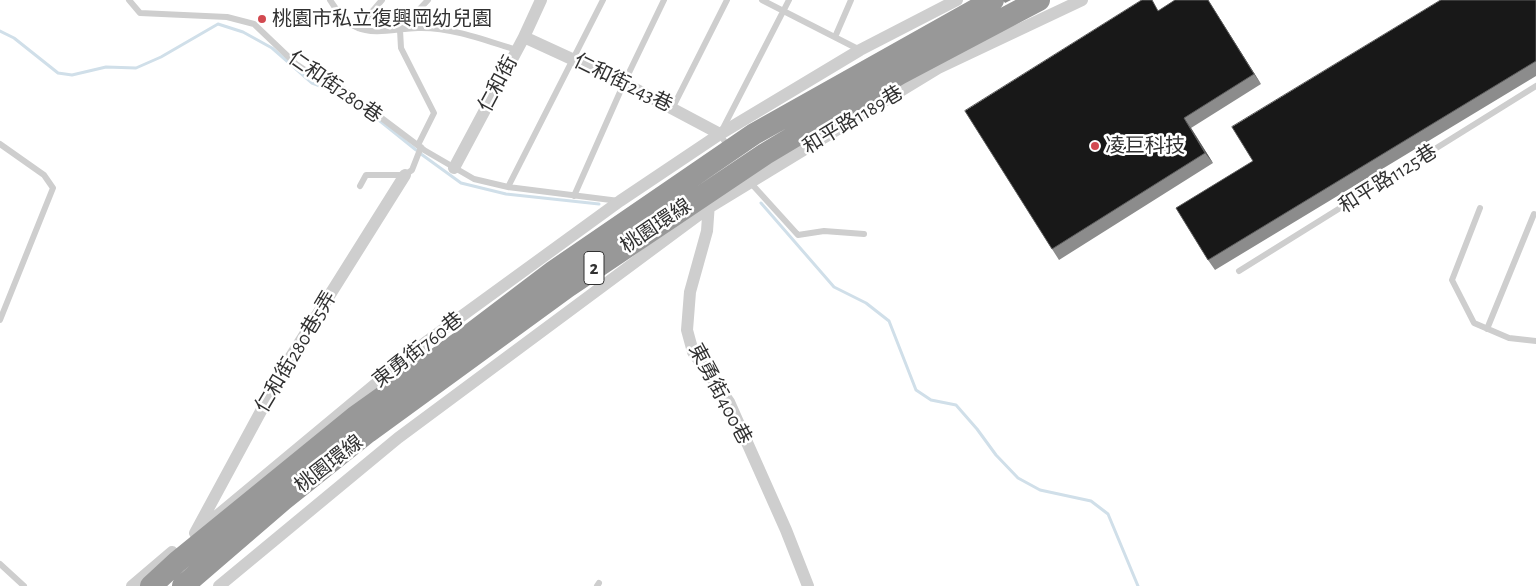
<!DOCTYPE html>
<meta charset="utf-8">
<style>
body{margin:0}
canvas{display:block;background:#fff}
</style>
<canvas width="1536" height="586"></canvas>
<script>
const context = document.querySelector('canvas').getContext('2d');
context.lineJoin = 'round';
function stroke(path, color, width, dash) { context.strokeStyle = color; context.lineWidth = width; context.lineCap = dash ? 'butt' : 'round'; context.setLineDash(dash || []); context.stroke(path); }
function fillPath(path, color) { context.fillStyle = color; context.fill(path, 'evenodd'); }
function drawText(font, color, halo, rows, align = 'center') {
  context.font = font + ' "Alegreya Sans","Noto Sans TC",sans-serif'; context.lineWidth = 5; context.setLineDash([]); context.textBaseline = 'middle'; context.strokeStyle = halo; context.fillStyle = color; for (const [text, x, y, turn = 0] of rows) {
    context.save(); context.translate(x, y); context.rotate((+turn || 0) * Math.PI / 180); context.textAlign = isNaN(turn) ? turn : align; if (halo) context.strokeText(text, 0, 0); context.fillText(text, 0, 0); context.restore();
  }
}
const stream = new Path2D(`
 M0,31L14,38L58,73L72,75L106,67L136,68L161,57L218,24L243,32L272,48L312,83L344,95L361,106
 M370,113L416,150
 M421,154L461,183L506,194L599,204
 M761,203L834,287L866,303L889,321L916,390L931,400L956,405L977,429L996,455L1018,478L1040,490L1091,501L1108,514L1138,586`);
const lane = new Path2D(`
 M129,0L140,13L227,17L254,24L296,64L311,74L343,89L424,150L474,179L508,187L619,201
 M330,0C338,12 343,21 356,27C375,36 398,28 418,28C450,27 485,40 516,50
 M762,0L860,50
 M358,28L382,0
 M835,37L851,0
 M673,107L727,0
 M0,144L44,175L53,188L0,320
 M418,145L434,113L401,48L400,30L428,0
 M728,147L720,134L789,0
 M749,181L798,235L824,231L864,234
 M360,186L366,175H405L412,170L421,147
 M508,187L603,0
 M574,196L624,83L664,0
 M1480,208L1452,280L1474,323L1509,338L1536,341
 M1239,271L1536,86
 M1487,329L1534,214
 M0,564L24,586
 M597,586L599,583`);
const street = new Path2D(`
 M524,37L624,83L720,134
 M454,168L524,37L541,0
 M709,203L707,231L690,292L687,330L693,352L729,402L786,530L808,586
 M207,524L426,342L620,201L720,134L860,50L957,0
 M195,533L287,363L405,175
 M132,586L172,552
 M219,586L398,438L708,208L938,68L1082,0`);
const highwayBridge = new Path2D(`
 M151,586L177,562L355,417L463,340L554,271L754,134L993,0
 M183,586L283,500L368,432L567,287L765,154L899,74L1039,0`);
const wall = new Path2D(`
 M1003,0H1011L1005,3Z
 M1208,0L1261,84L1191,128L1213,163L1059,260L1052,249Z
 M1536,0V76L1215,270L1208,260L1253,161Z`);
const shadedWall = new Path2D(`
 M1208,0L1261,84L1254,74Z
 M1184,118L1191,128L1213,163L1205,153Z`);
const building = new Path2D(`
 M1142,0H1152L1158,11L1175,0H1208L1254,74L1184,118L1205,153L1052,249L965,111Z
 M1441,0H1536V61L1208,260L1176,208L1253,161L1232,127Z`);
const markers = [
 [262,19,5,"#d24950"],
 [1095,146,5,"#d24950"]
];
const shields = [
 [594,268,20]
];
const shieldNames = [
 ["2",594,268]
];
const poiNames = [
 ["桃園市私立復興岡幼兒園",272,19],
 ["凌巨科技",1105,146]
];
const streetNames = [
 ["仁和街243巷",623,83,26],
 ["仁和街",498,84,-62],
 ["仁和街280巷",335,87,35],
 ["和平路1189巷",853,120,-31],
 ["和平路1125巷",1388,179,-32],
 ["桃園環線",656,226,-34],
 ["東勇街760巷",418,350,-38],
 ["仁和街280巷5弄",296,352,-59],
 ["東勇街400巷",720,394,62],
 ["桃園環線",329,464,-38]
];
stroke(stream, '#d0dfe9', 3);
stroke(lane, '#cecece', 6);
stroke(street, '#cecece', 12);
stroke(highwayBridge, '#989898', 22);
fillPath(wall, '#8c8c8c');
fillPath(shadedWall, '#5d5d5d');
fillPath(building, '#181818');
stroke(building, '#5d5d5d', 1);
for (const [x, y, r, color] of markers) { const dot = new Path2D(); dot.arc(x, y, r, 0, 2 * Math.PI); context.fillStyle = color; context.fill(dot); stroke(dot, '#fff', 2); }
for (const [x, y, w] of shields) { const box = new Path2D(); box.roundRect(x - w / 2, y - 16.5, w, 33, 4); context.fillStyle = '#fff'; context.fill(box); stroke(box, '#313131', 1); }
drawText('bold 19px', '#313131', null, shieldNames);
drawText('20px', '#313131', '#fff', poiNames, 'left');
drawText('20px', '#313131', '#fff', streetNames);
</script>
